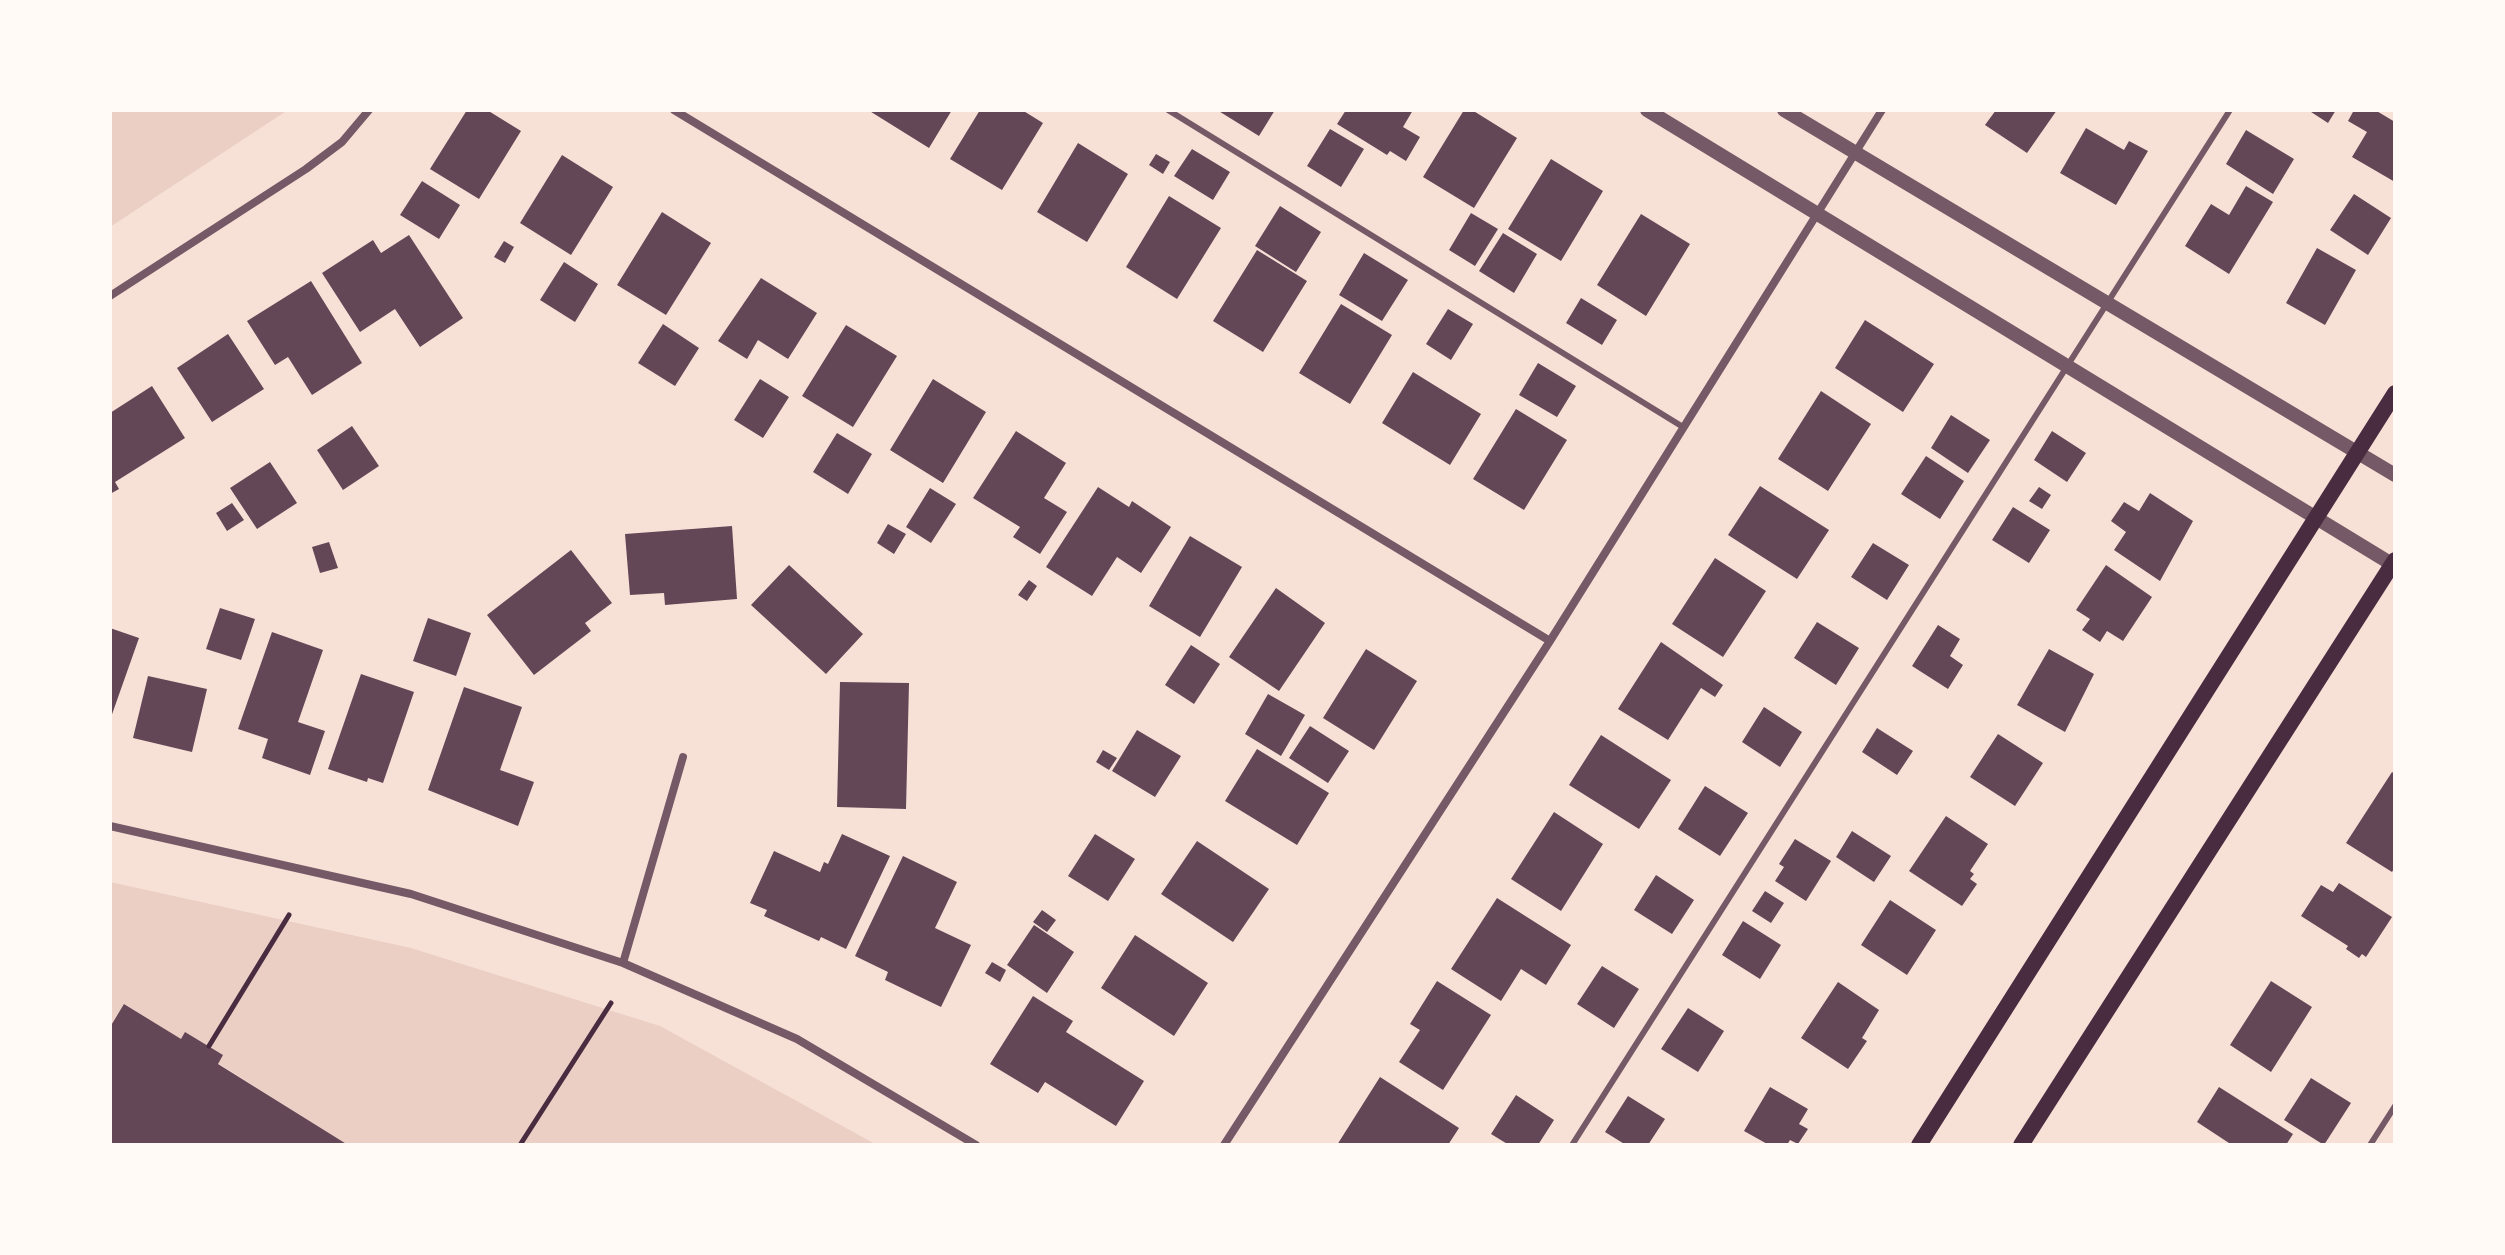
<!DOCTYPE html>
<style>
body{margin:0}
#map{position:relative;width:2505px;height:1255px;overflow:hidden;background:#f7e1d7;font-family:"Alegreya Sans",sans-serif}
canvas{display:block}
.frame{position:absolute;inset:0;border:112px solid #fffaf5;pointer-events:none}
</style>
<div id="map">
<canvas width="2505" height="1255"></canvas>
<div class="frame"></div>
</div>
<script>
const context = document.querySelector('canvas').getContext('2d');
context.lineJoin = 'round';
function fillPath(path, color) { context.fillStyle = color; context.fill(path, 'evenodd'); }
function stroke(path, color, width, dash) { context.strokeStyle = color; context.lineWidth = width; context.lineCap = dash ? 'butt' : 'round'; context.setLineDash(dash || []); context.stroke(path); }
const green = new Path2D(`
 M110,110H288L110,227Z
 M110,882L411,948L660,1026L877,1145H347L125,1004L110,1024Z`);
const building = new Path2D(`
 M467,110H487L521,131L479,199L430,169Z
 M868,110H952L929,148Z
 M980,110H1022L1043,123L1002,190L950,159Z
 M1217,110H1275L1259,136Z
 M1346,110H1413L1403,127L1420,137L1406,161L1390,151L1387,155L1337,124Z
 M1464,110H1472L1517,138L1474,208L1423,177Z
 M1996,110H2057L2027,153L1985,125Z
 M2308,110H2336L2328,123Z
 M2354,110H2375L2395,122V182L2352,157L2367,132L2348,121Z
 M2086,128L2124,150L2129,141L2148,151L2116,205L2060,173Z
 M1330,129L1364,149L1341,187L1307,166Z
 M2246,130L2294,159L2273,194L2226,164Z
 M1078,143L1128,174L1087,242L1037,212Z
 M1192,149L1230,172L1213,200L1174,176Z
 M1156,154L1170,162L1163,174L1149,165Z
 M562,155L613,187L571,255L520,223Z
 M1551,159L1603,191L1561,261L1508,229Z
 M422,181L460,205L439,239L400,215Z
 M2246,186L2273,202L2229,274L2185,246L2211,204L2229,215Z
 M2354,194L2391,218L2368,255L2330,230Z
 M1169,196L1221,228L1177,299L1126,267Z
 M1280,206L1321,232L1296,272L1255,246Z
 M662,212L711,243L666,315L617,285Z
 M1471,213L1498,229L1475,266L1449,250Z
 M1641,214L1690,244L1646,316L1597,285Z
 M1503,233L1537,254L1514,293L1479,271Z
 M409,235L463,318L420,347L395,309L360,332L322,273L373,240L381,253Z
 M504,241L514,247L505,263L494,257Z
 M2317,248L2356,270L2325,325L2286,303Z
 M1257,250L1307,281L1263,352L1213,321Z
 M1364,253L1408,280L1382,321L1339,295Z
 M564,262L598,284L575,322L540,300Z
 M761,278L817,313L788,359L758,340L747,359L718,341Z
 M311,281L362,363L312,395L288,357L275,365L247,321Z
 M1581,298L1617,320L1602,345L1566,323Z
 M1341,304L1392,335L1350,404L1299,373Z
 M1448,309L1473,324L1451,360L1426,344Z
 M1865,320L1934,364L1903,412L1835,368Z
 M663,324L699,348L675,386L638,363Z
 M846,325L897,356L853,427L802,396Z
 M228,334L264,389L212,422L177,368Z
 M1538,363L1576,386L1557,417L1519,395Z
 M1413,372L1481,414L1450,465L1382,423Z
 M760,379L789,397L763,438L734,420Z
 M933,379L986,412L943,483L890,450Z
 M152,386L185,438L115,482L119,489L110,494V413Z
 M1821,391L1871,424L1828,491L1778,459Z
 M1516,409L1567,440L1524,510L1473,479Z
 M1951,415L1990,440L1968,473L1931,448Z
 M352,426L379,466L343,490L317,450Z
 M1016,431L1066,463L1044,498L1067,512L1040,554L1013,537L1020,527L973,498Z
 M2052,431L2086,453L2067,482L2034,460Z
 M837,433L872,454L848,494L813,472Z
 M1926,456L1964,481L1940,519L1901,494Z
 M270,462L297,503L257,529L230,488Z
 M1760,486L1829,530L1797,579L1728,535Z
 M1098,487L1129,507L1132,501L1171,527L1141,573L1117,557L1092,596L1046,567Z
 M2039,487L2051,495L2042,509L2029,501Z
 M930,488L956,504L931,543L906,527Z
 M2150,493L2193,521L2160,581L2114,550L2126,532L2111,521L2124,502L2139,511Z
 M232,503L244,520L227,531L216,513Z
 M2013,507L2050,530L2029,563L1992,540Z
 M888,524L906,534L894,554L877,543Z
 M732,526L737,599L665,605L664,593L630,595L625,534Z
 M1190,536L1242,567L1200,637L1149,606Z
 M329,542L338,568L320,573L312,547Z
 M1873,543L1909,565L1887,600L1851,577Z
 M571,550L612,603L585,623L591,631L534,675L487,615Z
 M1715,558L1766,591L1723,657L1672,624Z
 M789,565L863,634L826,674L751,605Z
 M2106,565L2152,597L2123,641L2107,631L2100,642L2082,630L2090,619L2076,610Z
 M1029,580L1037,586L1027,601L1018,595Z
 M1276,588L1325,623L1279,691L1229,657Z
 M220,608L255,619L241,660L206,649Z
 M428,618L471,633L456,676L413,661Z
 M1817,622L1859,648L1836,685L1794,658Z
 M1938,625L1960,639L1950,656L1963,665L1948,689L1912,666Z
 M110,628L139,638L110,720Z
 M272,632L323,650L298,722L325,731L310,775L262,758L268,739L238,729Z
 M1661,642L1723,685L1715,697L1701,688L1668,740L1618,709Z
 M1191,645L1220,664L1194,704L1165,685Z
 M1366,649L1417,681L1374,750L1323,718Z
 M2049,649L2094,674L2065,732L2017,705Z
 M361,674L414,692L383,783L368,778L367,782L328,769Z
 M148,676L207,689L192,752L133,738Z
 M840,682L909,683L906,809L837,807Z
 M464,687L522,707L500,770L534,782L518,826L428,790Z
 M1268,694L1305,715L1281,756L1245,734Z
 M1764,707L1802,732L1780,767L1742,742Z
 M1310,726L1349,751L1328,783L1289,758Z
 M1877,728L1913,751L1897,775L1862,752Z
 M1137,730L1181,756L1155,797L1112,771Z
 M1998,734L2043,763L2015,806L1970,777Z
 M1601,735L1671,780L1639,829L1569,785Z
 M1257,749L1329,793L1297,845L1225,801Z
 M1103,750L1117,758L1109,770L1096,762Z
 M2392,772L2395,774V867L2392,872L2346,843Z
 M1705,786L1748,813L1720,856L1678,829Z
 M1554,812L1603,844L1561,911L1511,879Z
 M1946,816L1988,844L1970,871L1974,874L1970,879L1977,884L1962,906L1909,871Z
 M1852,831L1891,856L1874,882L1836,857Z
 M842,834L890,856L846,949L821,937L819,941L764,916L767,910L750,903L774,851L820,872L824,862L828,864Z
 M1095,834L1135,859L1108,901L1068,876Z
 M1795,839L1831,861L1806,901L1775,881L1784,867L1779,864Z
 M1197,841L1269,889L1233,942L1161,894Z
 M903,856L957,882L935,928L971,945L941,1007L885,980L888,972L855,956Z
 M1656,875L1694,900L1672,934L1634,910Z
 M2339,883L2392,917L2366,957L2362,954L2359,958L2346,949L2348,946L2301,916L2321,885L2333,892Z
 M1765,891L1784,903L1771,923L1752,911Z
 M1497,898L1571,945L1546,985L1521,969L1501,1001L1451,969Z
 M1890,900L1936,930L1907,975L1861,945Z
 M1042,910L1056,920L1047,932L1033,922Z
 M1743,921L1781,945L1760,979L1722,955Z
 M1034,925L1074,952L1047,993L1007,965Z
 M1135,935L1208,983L1174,1036L1101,988Z
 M992,962L1006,970L1000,982L985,973Z
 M1602,966L1639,989L1614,1028L1577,1004Z
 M1437,981L1491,1015L1443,1090L1399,1062L1420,1030L1410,1024Z
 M2271,981L2312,1007L2271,1072L2230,1045Z
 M1838,982L1879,1010L1862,1038L1867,1041L1848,1069L1801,1038Z
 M1033,996L1073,1021L1066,1032L1144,1081L1116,1126L1045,1082L1038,1093L990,1064Z
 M124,1004L181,1039L185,1032L223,1055L218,1064L348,1145H110V1027Z
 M1688,1008L1724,1031L1698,1072L1661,1049Z
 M1380,1077L1459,1128L1448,1145H1337Z
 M2311,1078L2351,1103L2324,1145L2284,1120Z
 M1770,1087L1808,1109L1799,1124L1808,1129L1798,1144L1790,1140L1787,1145H1769L1744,1131Z
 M2219,1087L2293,1134L2286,1145H2232L2197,1122Z
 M1516,1095L1554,1120L1538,1145H1509L1491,1134Z
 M1628,1096L1665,1119L1648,1145H1626L1605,1132Z`);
const path = new Path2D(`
 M209,1046L289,915
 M520,1145L611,1003`);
const service = new Path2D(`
 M1168,110L1683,427
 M1572,1145L2230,110
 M2370,1145L2395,1106`);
const minor = new Path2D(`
 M674,110L1550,641
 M110,296L306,169L342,142L369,110
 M110,826L411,894L623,963L797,1039L976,1145
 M623,963L683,757
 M1224,1145L1550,641L1882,110`);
const tertiary = new Path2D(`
 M1647,110L2395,566
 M1784,110L2395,475`);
const secondary = new Path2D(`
 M1919,1145L2395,393
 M2021,1145L2395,560`);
fillPath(green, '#ebcfc5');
fillPath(building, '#644757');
stroke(path, '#4a2c40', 5);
stroke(service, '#755966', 6);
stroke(minor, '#755966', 8);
stroke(tertiary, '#755966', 14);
stroke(secondary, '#4a2c40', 16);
</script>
